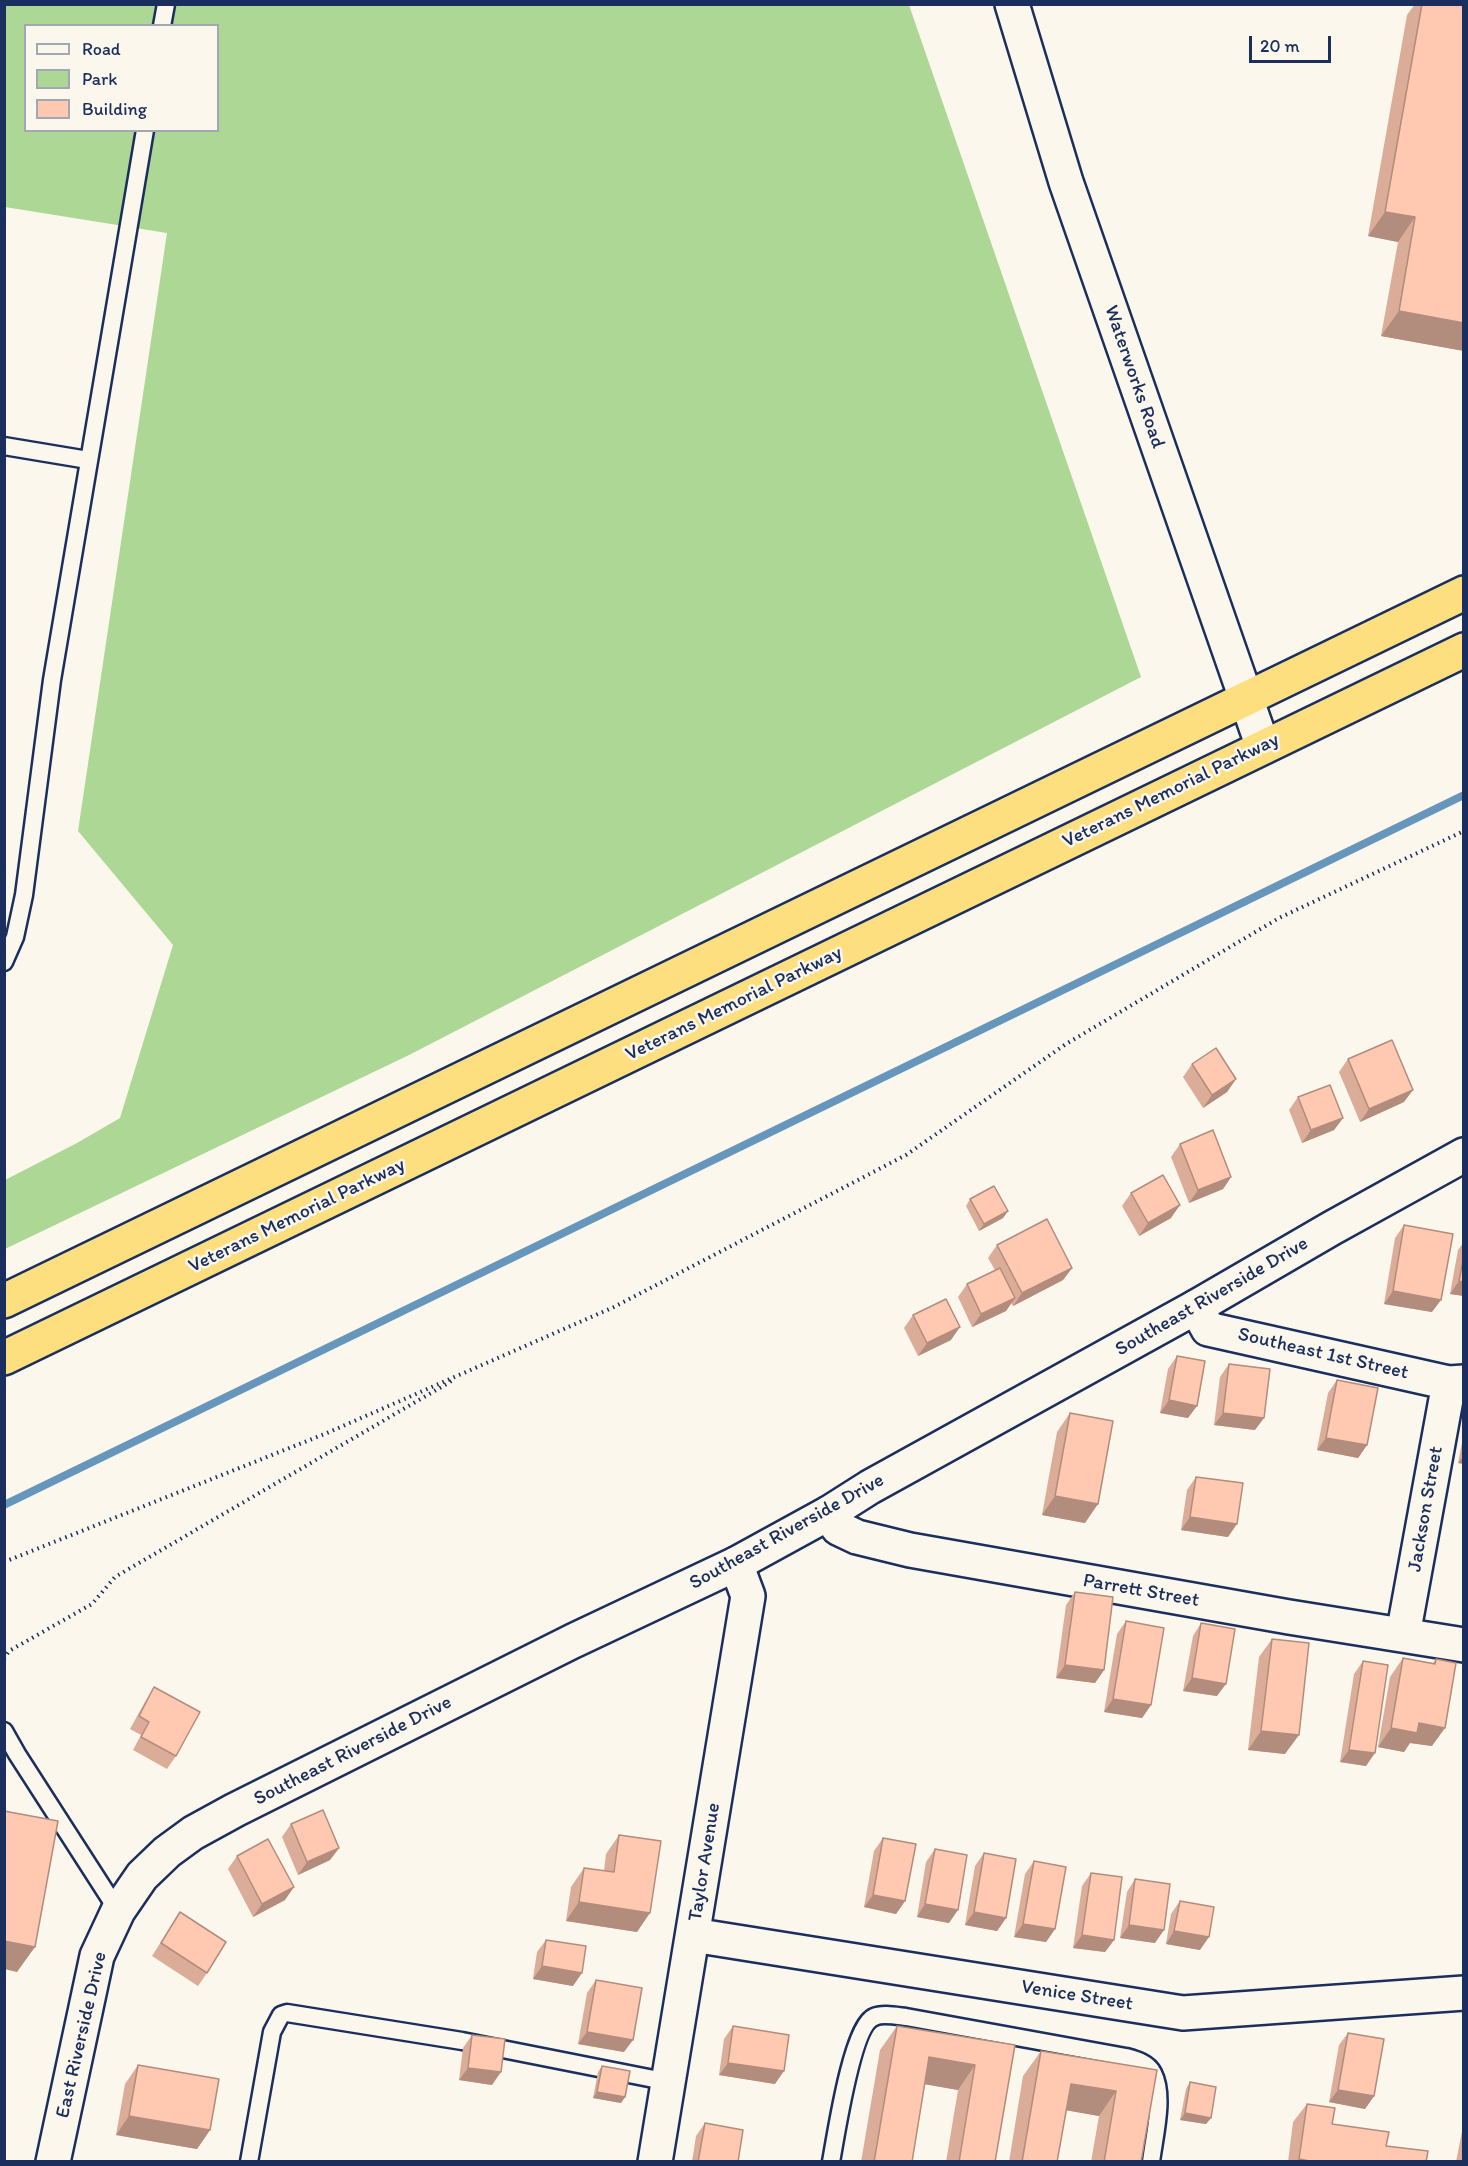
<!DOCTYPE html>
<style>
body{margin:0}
#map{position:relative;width:1468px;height:2166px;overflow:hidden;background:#fbf7ec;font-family:Itim,sans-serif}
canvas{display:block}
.frame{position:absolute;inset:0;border:6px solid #1b2f5e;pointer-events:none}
.legend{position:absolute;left:24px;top:24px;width:195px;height:108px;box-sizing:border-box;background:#fbf7ec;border:2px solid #a1a7b3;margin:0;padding:8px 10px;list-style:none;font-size:18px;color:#1b2f5e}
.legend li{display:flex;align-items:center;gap:12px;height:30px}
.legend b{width:30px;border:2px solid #a1a7b3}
.scale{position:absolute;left:1249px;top:36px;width:82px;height:27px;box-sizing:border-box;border:3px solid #1b2f5e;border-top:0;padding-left:8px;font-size:18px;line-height:21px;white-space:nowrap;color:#1b2f5e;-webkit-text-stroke:4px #fbf7ec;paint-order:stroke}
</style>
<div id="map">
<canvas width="1468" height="2166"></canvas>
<div class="frame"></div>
<ul class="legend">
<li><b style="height:8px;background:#fbf7ec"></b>Road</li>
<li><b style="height:16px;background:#add794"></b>Park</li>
<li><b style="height:16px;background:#ffc8b1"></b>Building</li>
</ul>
<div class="scale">20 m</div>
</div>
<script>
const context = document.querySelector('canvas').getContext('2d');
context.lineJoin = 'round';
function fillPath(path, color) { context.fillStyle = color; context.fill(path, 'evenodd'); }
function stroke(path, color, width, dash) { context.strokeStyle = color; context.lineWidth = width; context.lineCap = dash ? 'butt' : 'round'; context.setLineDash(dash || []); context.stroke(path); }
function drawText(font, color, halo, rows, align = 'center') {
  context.font = font + ' Itim,sans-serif'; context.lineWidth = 5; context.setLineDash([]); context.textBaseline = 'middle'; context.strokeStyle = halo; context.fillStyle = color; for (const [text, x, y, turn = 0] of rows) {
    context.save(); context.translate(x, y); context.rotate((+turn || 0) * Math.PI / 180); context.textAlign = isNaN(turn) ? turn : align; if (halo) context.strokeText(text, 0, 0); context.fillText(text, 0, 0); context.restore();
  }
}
const green = new Path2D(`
 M5,5H909L1141,677L409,1055L5,1249V1180L77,1143L120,1118L173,945L78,831L167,233L5,207ZM26,26H218V130H26Z`);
const stream = new Path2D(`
 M4,1505L1464,795`);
const path = new Path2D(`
 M4,1562L327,1433L614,1307L906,1155L1066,1044L1279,918L1464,831
 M4,1659L9,1651L92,1604L115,1577L455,1379`);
const lane = new Path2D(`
 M162,26L166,4
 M4,446L88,460
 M4,962L15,937L24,895L52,680L145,130
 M4,1731L17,1754L118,1911
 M249,2162L272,2032L281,2015L287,2013L462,2041L669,2082
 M831,2162C836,2135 852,2026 874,2017C882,2013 897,2016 906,2017L1126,2057C1137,2060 1148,2063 1153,2073C1165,2096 1154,2137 1151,2162`);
const street = new Path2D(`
 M1196,1307L1208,1329L1449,1383L1464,1382
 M829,1513L838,1528L857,1537L910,1550L1289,1617L1464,1645
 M1403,1635L1449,1383
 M693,1935L1183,2013L1464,1993
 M655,2162L748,1596L736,1564`);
const secondary = new Path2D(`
 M1012,4L1066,182L1263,747
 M53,2162L97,1956L118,1911L142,1876L167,1852L193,1833L235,1810L573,1641L736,1564L829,1513L870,1487L1196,1307L1332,1228L1464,1155`);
const highway = new Path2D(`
 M4,1301L1464,593
 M4,1358L1464,650`);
const wall = new Path2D(`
 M1415,4H1464V351L1381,336L1398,242L1368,236L1407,15Z
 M1348,1059L1404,1102L1360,1122L1339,1072Z
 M1192,1064L1236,1079L1227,1092L1203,1108L1183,1077Z
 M1298,1097L1343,1118L1334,1130L1302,1143L1289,1110Z
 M1180,1144L1231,1177L1223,1189L1189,1203L1171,1157Z
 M1131,1193L1171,1218L1139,1236L1122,1206Z
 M970,1199L1008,1211L1003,1218L979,1231L966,1206Z
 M1404,1225L1432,1312L1384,1304L1395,1238Z
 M1464,1242V1296L1450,1294L1458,1250Z
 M997,1245L1072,1268L1063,1280L1013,1306L1011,1303L1006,1311L972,1327L958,1297L967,1284L995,1270L988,1258Z
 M913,1315L951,1340L918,1356L904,1328Z
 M1177,1356L1188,1418L1160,1413L1168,1369Z
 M1229,1364L1255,1430L1214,1425L1220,1377Z
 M1337,1380L1367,1445L1358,1458L1317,1450L1328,1393Z
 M1070,1413L1085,1523L1042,1515L1057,1432Z
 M1464,1433V1464L1458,1463Z
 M1196,1477L1228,1537L1181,1530L1187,1490Z
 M1075,1592L1104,1670L1095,1683L1056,1678L1066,1605Z
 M1126,1621L1151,1705L1142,1718L1104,1712L1117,1634Z
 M1201,1623L1217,1696L1183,1691L1193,1636Z
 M1272,1639L1285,1754L1248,1750L1259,1657Z
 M1403,1658L1433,1663L1436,1659L1432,1746L1410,1743L1404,1752L1378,1747L1390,1677Z
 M1363,1661L1366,1766L1340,1762L1354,1674Z
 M154,1687L176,1756L167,1769L133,1750L141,1735L130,1729L146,1700Z
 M291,1824L339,1848L330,1860L298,1875L282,1837Z
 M619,1835L637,1932L566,1921L571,1887L584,1868L604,1871L606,1854Z
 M883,1838L905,1901L896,1914L864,1907L874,1851Z
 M935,1849L949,1923L917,1917L926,1862Z
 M984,1853L1006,1918L997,1931L965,1925L975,1866Z
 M237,1856L285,1900L253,1917L228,1869Z
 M1034,1861L1055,1929L1046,1942L1014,1937L1025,1874Z
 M1091,1873L1114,1940L1105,1952L1073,1948L1082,1886Z
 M1135,1879L1155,1943L1120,1938L1127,1892Z
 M1180,1901L1200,1950L1166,1944L1171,1914Z
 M180,1912L207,1973L198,1986L152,1956Z
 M546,1940L573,1986L533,1979L537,1952Z
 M596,1980L624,2052L578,2044L587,1993Z
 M733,2026L775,2084L719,2075L724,2039Z
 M897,2026L1015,2045L995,2162H946L958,2090L925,2084L912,2162H861L880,2050Z
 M1348,2033L1374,2096L1365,2109L1329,2102L1339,2045Z
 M472,2035L492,2085L459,2080L463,2048Z
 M1041,2051L1157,2070L1141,2162H1091L1099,2116L1066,2110L1057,2162H1009L1023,2076Z
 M138,2065L210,2130L197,2149L116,2135L125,2084Z
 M602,2066L625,2097L621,2103L593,2098L598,2072Z
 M1190,2082L1211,2118L1206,2124L1180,2120L1186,2089Z
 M1307,2104L1332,2124L1426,2162H1288L1293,2122Z
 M1464,2121V2162H1456Z
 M705,2123L738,2162H692L696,2136Z`);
const shadedWall = new Path2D(`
 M1385,212L1415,217L1398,242L1368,236Z
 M1399,311L1464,323V351L1381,336Z
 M1236,1079L1227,1092L1203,1108L1212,1095Z
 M1413,1090L1404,1102L1360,1122L1369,1109Z
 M1343,1118L1334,1130L1302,1143L1311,1130Z
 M1231,1177L1223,1189L1189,1203L1198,1190Z
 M1180,1205L1171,1218L1139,1236L1148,1223Z
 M1008,1211L1003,1218L979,1231L984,1224Z
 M1072,1268L1063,1280L1013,1306L1022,1293Z
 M1459,1281L1464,1282V1296L1450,1294Z
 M1393,1291L1441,1300L1432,1312L1384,1304Z
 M1015,1298L1006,1311L972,1327L981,1314Z
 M960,1327L951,1340L918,1356L927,1343Z
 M1169,1400L1197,1406L1188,1418L1160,1413Z
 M1223,1413L1264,1418L1255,1430L1214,1425Z
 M1326,1438L1367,1445L1358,1458L1317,1450Z
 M1464,1456V1464L1458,1463Z
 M1055,1496L1098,1504L1085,1523L1042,1515Z
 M1190,1517L1237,1524L1228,1537L1181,1530Z
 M1065,1665L1104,1670L1095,1683L1056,1678Z
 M1192,1678L1226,1684L1217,1696L1183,1691Z
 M1113,1699L1151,1705L1142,1718L1104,1712Z
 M1419,1723L1445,1728L1432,1746L1410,1743L1404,1752L1378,1747L1391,1728Z
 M1261,1731L1299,1735L1285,1754L1248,1750Z
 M1349,1750L1375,1753L1366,1766L1340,1762Z
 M339,1848L330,1860L298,1875L307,1862Z
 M294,1887L285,1900L253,1917L262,1904Z
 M873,1895L905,1901L896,1914L864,1907Z
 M579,1902L650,1913L637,1932L566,1921Z
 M925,1904L958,1910L949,1923L917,1917Z
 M974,1912L1006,1918L997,1931L965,1925Z
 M1023,1924L1055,1929L1046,1942L1014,1937Z
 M1129,1925L1164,1930L1155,1943L1120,1938Z
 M1174,1931L1209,1937L1200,1950L1166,1944Z
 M1082,1935L1114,1940L1105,1952L1073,1948Z
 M4,1941L35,1947L17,1972L4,1969Z
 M542,1966L582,1973L573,1986L533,1979Z
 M587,2032L633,2040L624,2052L578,2044Z
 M929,2057L975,2065L958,2090L912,2082Z
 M728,2063L784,2071L775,2084L719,2075Z
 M468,2068L501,2072L492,2085L459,2080Z
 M1071,2084L1116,2091L1099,2116L1053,2108Z
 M1338,2090L1374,2096L1365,2109L1329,2102Z
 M597,2092L625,2097L621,2103L593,2098Z
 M1185,2113L1211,2118L1206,2124L1180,2120Z
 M129,2116L210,2130L197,2149L116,2135Z
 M1299,2159L1315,2162H1297Z`);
const building = new Path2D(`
 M1422,4H1464V323L1399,311L1415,217L1385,212Z
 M1392,1040L1413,1090L1369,1109L1348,1059Z
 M1216,1048L1236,1079L1212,1095L1192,1064Z
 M1330,1085L1343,1118L1311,1130L1298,1097Z
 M1213,1130L1231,1177L1198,1190L1180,1144Z
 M1163,1175L1180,1205L1148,1223L1131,1193Z
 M994,1186L1008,1211L984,1224L970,1199Z
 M1047,1219L1072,1268L1022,1293L997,1245Z
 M1404,1225L1453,1234L1441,1300L1393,1291Z
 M1464,1256V1282L1459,1281Z
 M1000,1268L1015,1298L981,1314L967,1284Z
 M946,1299L960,1327L927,1343L913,1315Z
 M1177,1356L1205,1361L1197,1406L1169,1400Z
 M1229,1364L1270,1369L1264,1418L1223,1413Z
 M1337,1380L1378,1388L1367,1445L1326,1438Z
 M1070,1413L1113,1421L1098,1504L1055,1496Z
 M1196,1477L1243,1483L1237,1524L1190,1517Z
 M1075,1592L1113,1597L1104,1670L1065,1665Z
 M1126,1621L1164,1628L1151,1705L1113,1699Z
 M1201,1623L1235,1629L1226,1684L1192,1678Z
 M1272,1639L1309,1643L1299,1735L1261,1731Z
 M1403,1658L1435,1664L1436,1659L1456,1663L1445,1728L1419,1723L1417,1733L1391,1728Z
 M1363,1661L1388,1665L1375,1753L1349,1750Z
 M154,1687L200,1712L176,1756L141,1737L149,1722L139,1716Z
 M323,1810L339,1848L307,1862L291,1824Z
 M4,1811L58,1821L35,1947L4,1941Z
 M619,1835L661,1841L650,1913L579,1902L584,1868L614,1872Z
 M883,1838L916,1844L905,1901L873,1895Z
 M268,1839L294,1887L262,1904L237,1856Z
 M935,1849L967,1855L958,1910L925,1904Z
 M984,1853L1016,1859L1006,1918L974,1912Z
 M1034,1861L1066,1867L1055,1929L1023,1924Z
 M1091,1873L1122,1877L1114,1940L1082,1935Z
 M1135,1879L1170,1884L1164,1930L1129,1925Z
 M1180,1901L1214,1907L1209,1937L1174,1931Z
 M180,1912L226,1942L207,1973L161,1943Z
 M546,1940L586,1946L582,1973L542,1966Z
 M596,1980L642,1988L633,2040L587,2032Z
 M733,2026L789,2035L784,2071L728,2063Z
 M897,2026L1015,2045L995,2162H959L975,2065L929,2057L912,2162H874Z
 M1348,2033L1384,2039L1374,2096L1338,2090Z
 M472,2035L505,2039L501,2072L468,2068Z
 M1041,2051L1157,2070L1141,2162H1104L1116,2091L1071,2084L1057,2162H1022Z
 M138,2065L219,2079L210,2130L129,2116Z
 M602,2066L630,2071L625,2097L597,2092Z
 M1190,2082L1216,2087L1211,2118L1185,2113Z
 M1307,2104L1335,2108L1332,2124L1389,2132L1386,2146L1428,2151L1426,2162H1315L1299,2159Z
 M705,2123L743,2130L738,2162H698Z`);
const streetNames = [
 ["Waterworks Road",1134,377,71],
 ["Veterans Memorial Parkway",1171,791,-26],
 ["Veterans Memorial Parkway",734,1004,-26],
 ["Veterans Memorial Parkway",297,1216,-26],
 ["Southeast Riverside Drive",1212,1297,-30],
 ["Southeast 1st Street",1323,1354,13],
 ["Jackson Street",1426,1509,-80],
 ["Southeast Riverside Drive",787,1532,-29],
 ["Parrett Street",1141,1591,10],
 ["Southeast Riverside Drive",353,1751,-27],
 ["Taylor Avenue",705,1862,-81],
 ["Venice Street",1077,1996,9],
 ["East Riverside Drive",82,2035,-77]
];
fillPath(green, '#add794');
stroke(stream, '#6796bc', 8);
stroke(lane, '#1b2f5e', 21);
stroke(street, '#1b2f5e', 38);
stroke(secondary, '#1b2f5e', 38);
stroke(highway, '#1b2f5e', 38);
stroke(path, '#1b2f5e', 4, [1.5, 4.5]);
stroke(lane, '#fbf7ec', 16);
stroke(street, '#fbf7ec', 33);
stroke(secondary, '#fbf7ec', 33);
stroke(highway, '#fddf80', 33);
fillPath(wall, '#dbac98');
fillPath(shadedWall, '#b28c7c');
fillPath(building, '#ffc8b1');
stroke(building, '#b28c7c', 1.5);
drawText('20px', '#1b2f5e', '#fbf7ec', streetNames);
</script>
